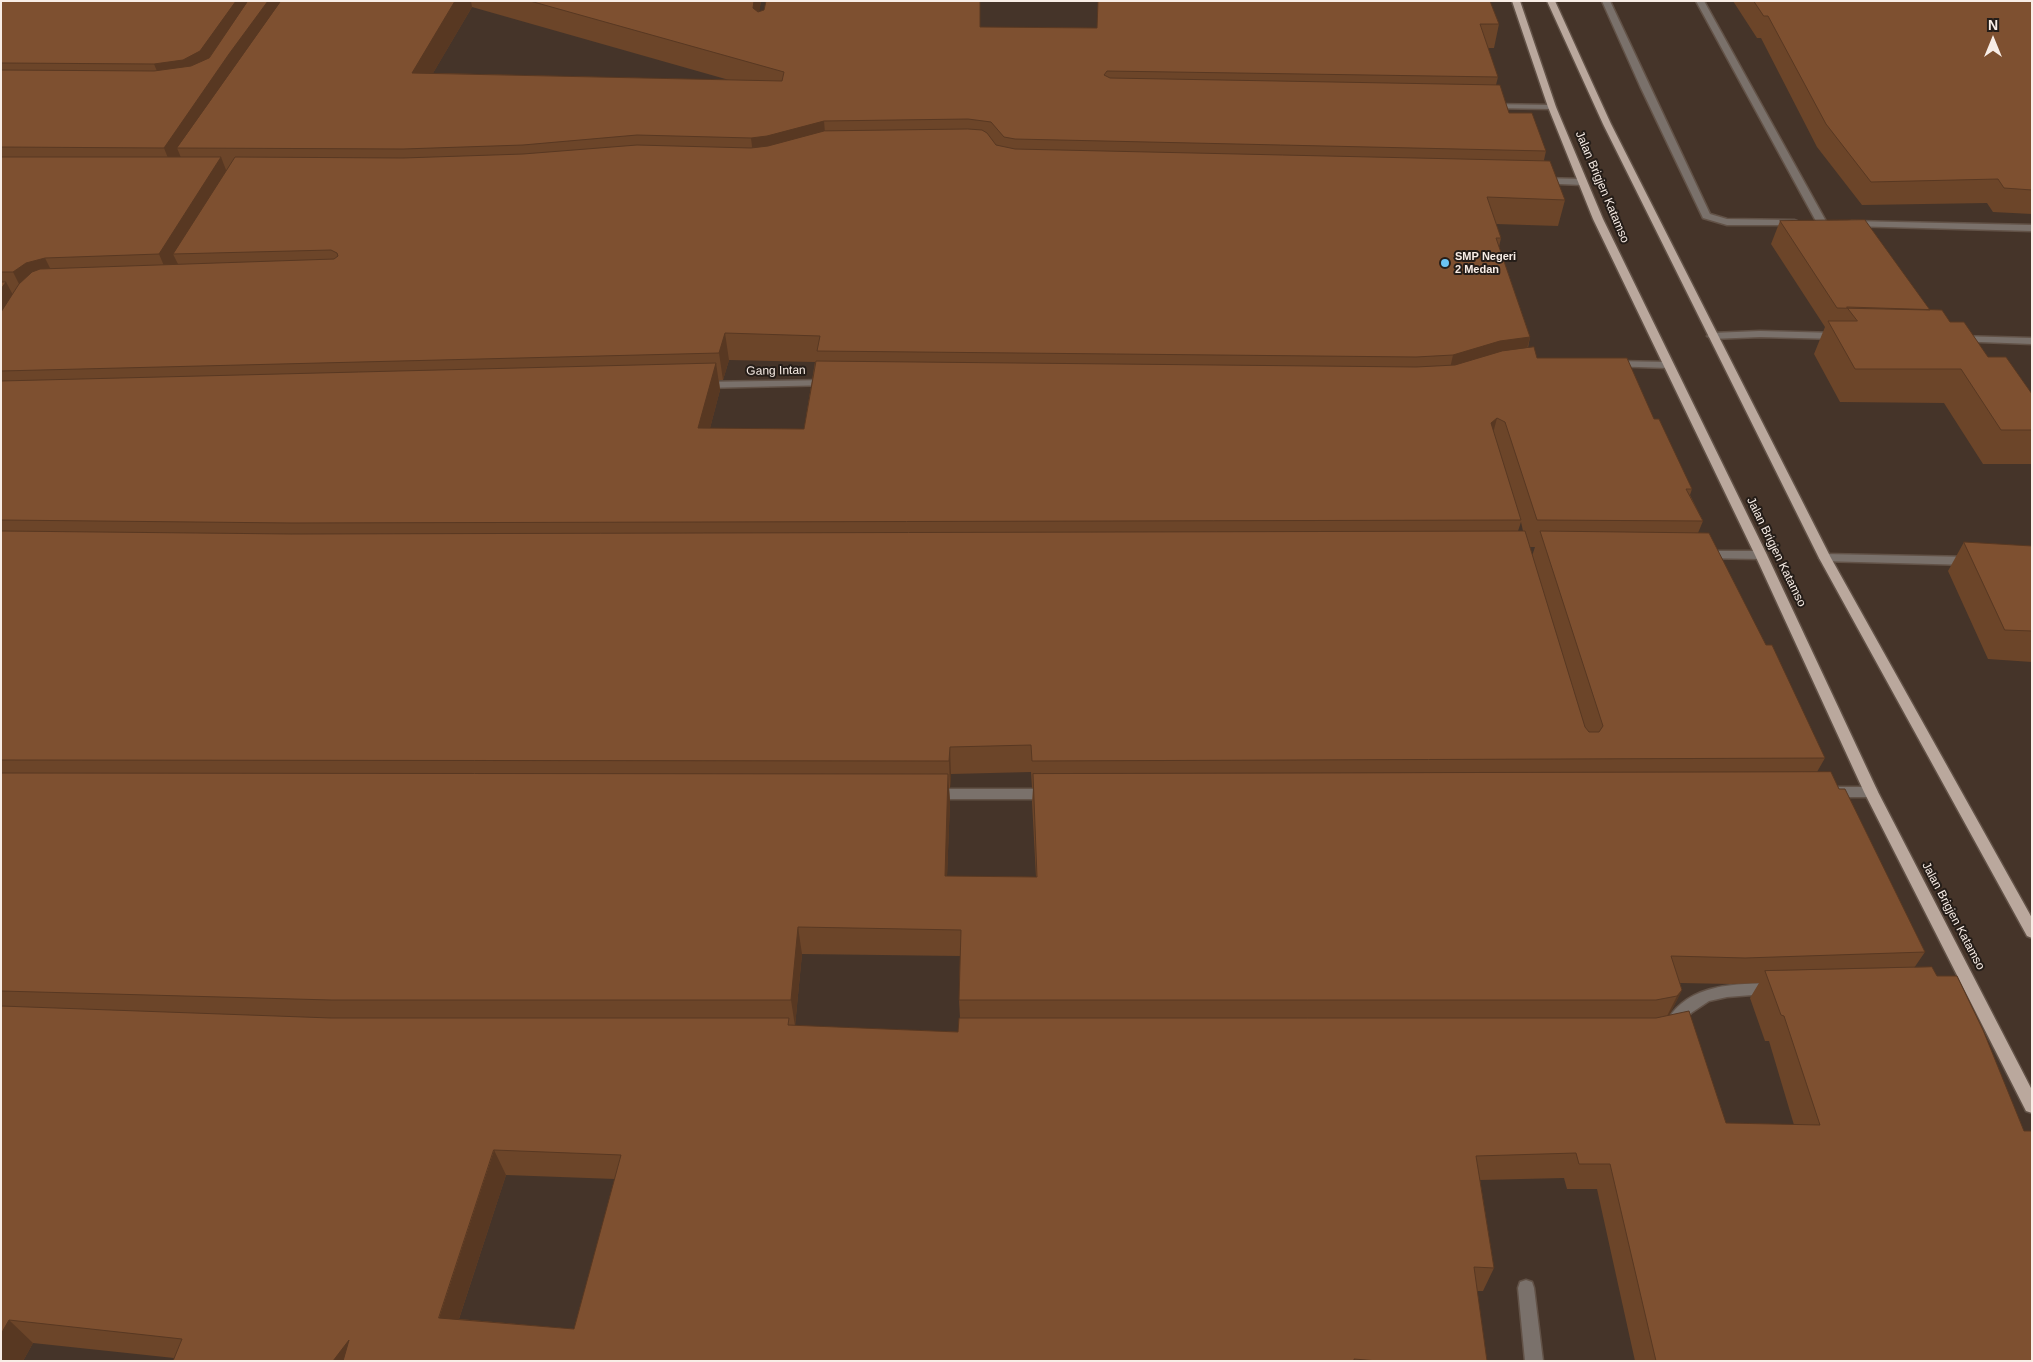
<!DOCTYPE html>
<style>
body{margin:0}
#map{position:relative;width:2033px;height:1362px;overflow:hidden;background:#453429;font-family:Helvetica,sans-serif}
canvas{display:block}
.frame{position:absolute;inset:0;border:2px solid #f8ede6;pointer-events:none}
.north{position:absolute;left:1968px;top:15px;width:50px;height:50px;-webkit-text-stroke:4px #251d18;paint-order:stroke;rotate:0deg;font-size:14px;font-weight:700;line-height:20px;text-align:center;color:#f8ede6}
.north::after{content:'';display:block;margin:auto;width:18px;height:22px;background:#f8ede6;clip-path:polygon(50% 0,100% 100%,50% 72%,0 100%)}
</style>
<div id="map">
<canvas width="2033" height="1362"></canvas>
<div class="frame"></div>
<div class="north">N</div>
</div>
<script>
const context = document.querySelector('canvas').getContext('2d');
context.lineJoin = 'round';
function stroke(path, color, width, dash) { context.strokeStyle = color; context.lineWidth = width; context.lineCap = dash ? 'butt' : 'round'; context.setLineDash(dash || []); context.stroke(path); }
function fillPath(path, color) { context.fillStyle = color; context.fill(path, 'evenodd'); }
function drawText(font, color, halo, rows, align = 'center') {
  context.font = font + ' Helvetica,sans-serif'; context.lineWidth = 4; context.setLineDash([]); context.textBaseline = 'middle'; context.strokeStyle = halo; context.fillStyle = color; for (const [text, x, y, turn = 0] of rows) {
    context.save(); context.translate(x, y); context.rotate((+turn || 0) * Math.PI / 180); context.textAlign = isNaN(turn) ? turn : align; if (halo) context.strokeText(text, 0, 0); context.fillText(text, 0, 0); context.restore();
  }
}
const lane = new Path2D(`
 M1760,331L1837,333L1842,336L1837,339L1760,337L1712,339L1707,336L1712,333Z
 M1959,336L2032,338V344L1955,341V337Z
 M1526,1280L1532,1282L1534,1288L1543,1361H1525L1518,1288L1520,1282Z`);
const street = new Path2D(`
 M1602,1H1610L1710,214L1727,219L1794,220L1797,221V225H1727L1703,218L1640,86Z
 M1696,1H1704L1827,223L1825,225L1822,226L1817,223Z
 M1489,104L1552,105L1556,107L1552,109L1492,108H1489Z
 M1541,178L1582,179L1586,182L1582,185L1538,183V179Z
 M1852,221L2032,225V231L1849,226V222Z
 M1613,361L1668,362L1673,365L1668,368L1609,366L1608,364Z
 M828,380L833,383L832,385L703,388L698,385L703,382Z
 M1704,551H1761L1767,555L1761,559L1700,558L1698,555L1700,552Z
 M1825,554L1970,557L1976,561L1970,565L1821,561L1819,558Z
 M1831,787H1871L1876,788L1878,792L1876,796L1871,797H1831L1826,796L1824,792L1826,788Z
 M934,789H1049L1054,790L1056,794L1054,798L1049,799H934L929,798L927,794L929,790Z
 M1772,983L1777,985L1779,989L1777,993L1727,997L1709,1001L1691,1013L1677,1031L1672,1032L1667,1031L1664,1026C1685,984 1731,984 1772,983Z`);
const primary = new Path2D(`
 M1512,1H1520L1556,107L1603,219L1767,555L1878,792L2032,1090V1113L2026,1111L1864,792L1755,555L1593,219L1548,107Z
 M1547,1H1555L1611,124L1831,558L2032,918V938L2027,936L1819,558L1603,124Z`);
const wall = new Path2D(`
 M1,1H761L759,11L981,27L1097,28L1499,24L1494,48H1488L1498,77L1496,85L1509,113L1546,151L1544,160L1565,200L1558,226L1496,224L1501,238L1499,247L1530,337L1528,348L1537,358L1654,419L1692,489L1690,495L1703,521L1698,533L1825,758L1817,772L1839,789L1925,952L1914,968L2032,1361H1635L1597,1189H1567L1564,1178L1480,1180L1494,1268L1483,1291H1477L1487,1361H173L174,1358L33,1343L23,1361H1ZM472,7L729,80L433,73ZM729,360L815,362L804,429L710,428L720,390L719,380H723ZM1521,522L1523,531H1518ZM1529,547H1535L1532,556ZM1031,772L1032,788H1033L1032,802L1036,877L947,876L950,802L949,788H950L951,774ZM802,954L960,956L959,1000L960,1018L958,1032L795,1026ZM1680,983L1731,984L1759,983L1750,998L1765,1041H1769L1794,1125L1726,1123L1669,1015L1682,990ZM506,1175L615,1179L574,1329L459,1319Z
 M1733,1H2032V214L1993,212L1987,203L1862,205L1817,147L1761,38H1757Z
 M1780,221L1950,322L1988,357L2032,394V464H1983L1944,403L1840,402L1814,354L1825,327L1771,244Z
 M1964,542L2032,546V662L1988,659L1948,571Z`);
const shadedWall = new Path2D(`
 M236,1H261L209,76L164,88L154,64Z
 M268,1H293L177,148L182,160L174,173L164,148L229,54Z
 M455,1H471L472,7L419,97L412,73Z
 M754,1H761L756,32L753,8Z
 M824,121L826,146L754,163L751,138Z
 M221,157L231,183L173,254L179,266L170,280L159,254Z
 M45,258L58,284L26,298L13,272L26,263Z
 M6,282L20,308L1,337V289Z
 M725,333L729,360L723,380L719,353Z
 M1530,337L1523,364L1447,382L1453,355L1500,341Z
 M716,363L720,390L703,455L698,428Z
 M1497,418L1490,445L1491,423Z
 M950,747L951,774L950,788L949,761Z
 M948,774L950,802L946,903L945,876Z
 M798,927L802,954L795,1026L791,1000Z
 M1682,990L1669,1016L1664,1022L1677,996Z
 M494,1150L506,1175L452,1340L439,1318Z
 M9,1320L33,1343L23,1361H1V1334Z
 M349,1340L363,1361H333Z`);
const building = new Path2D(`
 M1,1H236L200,51L183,60L154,64L1,63Z
 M248,1H268L229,54L164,148L1,147V70L154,71L191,66L209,58Z
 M281,1H455L412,73L782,81L784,72L530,1H754L753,8L758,12L764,10L766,1H980V27L1097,28L1098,1H1490L1499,24H1480L1498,77L1107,71L1104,75L1110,78L1500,85L1509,113H1532L1546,151L1015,139L1004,137L991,122L968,119L824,121L767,136L751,138L637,135L523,145L403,149L177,148Z
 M1754,1H2032V190L2004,188L1998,179L1871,182L1826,124L1768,16H1764Z
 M968,129L982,130L987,133L996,145L1015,149L1550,161L1565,200L1487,197L1501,238H1496L1530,337L1500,341L1453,355L1416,357L817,351L820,336L725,333L719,353L1,371V312L19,284L32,272L40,269L334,259L338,256L337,253L331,250L173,254L235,157L403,158L523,154L637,145L751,148L768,146L824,131Z
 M1,157H221L159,254L45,258L26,263L13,272H1Z
 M1865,220L1930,310L1837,308L1780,221Z
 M1,282H6L1,289Z
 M1847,307L1942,310L1950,322H1964L1988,357H2006L2032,394V430H2001L1961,369H1855L1828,321H1857Z
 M1534,347L1537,358H1627L1654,419H1659L1692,489H1686L1703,521L1537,520L1505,422L1497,418L1491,423L1521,520L292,523L1,520V381L716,363L698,428L804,429L816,361L1416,367L1455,365L1502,351Z
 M1,531L292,534L1525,531L1585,727L1589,732H1599L1603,726L1540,531L1709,533L1766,645H1772L1825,758L1032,761L1031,745L950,747L949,761L1,760Z
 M1964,542L2032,546V631L2005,630Z
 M1831,772L1839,789H1845L1925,952L1745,958L1671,956L1682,990L1677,996L1656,1000H959L961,930L798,927L791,1000H331L1,991V773L948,774L945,876L1037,877L1033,774Z
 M1932,967L1937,976H1957L1983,1030L2024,1131H2032V1361H1656L1610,1164H1579L1576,1153L1476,1156L1494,1268L1474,1267L1487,1361H1378L1354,1359V1361H343L349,1340L333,1361H173L182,1339L9,1320L1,1334V1006L331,1018H789L788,1025L958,1032L959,1018H1656L1689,1011L1726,1123L1820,1125L1784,1016L1781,1015L1765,971ZM494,1150L621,1155L574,1329L439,1318Z`);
const markers = [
 [1445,263,5,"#6bc3f2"]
];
const farPoinames = [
 ["SMP Negeri",1455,257],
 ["2 Medan",1455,270]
];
const streetNames = [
 ["Jalan Brigjen Katamso",1602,187,67],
 ["Gang Intan",776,371,-1],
 ["Jalan Brigjen Katamso",1776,552,64],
 ["Jalan Brigjen Katamso",1953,916,62]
];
stroke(lane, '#625247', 3);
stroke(street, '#625247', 3);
stroke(primary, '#625247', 3);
fillPath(lane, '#7a716b');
fillPath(street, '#7a716b');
fillPath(primary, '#baa89d');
fillPath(wall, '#6c4529');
fillPath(shadedWall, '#583822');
fillPath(building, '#7e5030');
stroke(building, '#583822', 1);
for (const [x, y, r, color] of markers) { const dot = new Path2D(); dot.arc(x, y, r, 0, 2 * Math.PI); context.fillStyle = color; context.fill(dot); stroke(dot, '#251d18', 2); }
drawText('bold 11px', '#f8ede6', '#251d18', farPoinames, 'left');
drawText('12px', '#f8ede6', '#251d18', streetNames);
</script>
